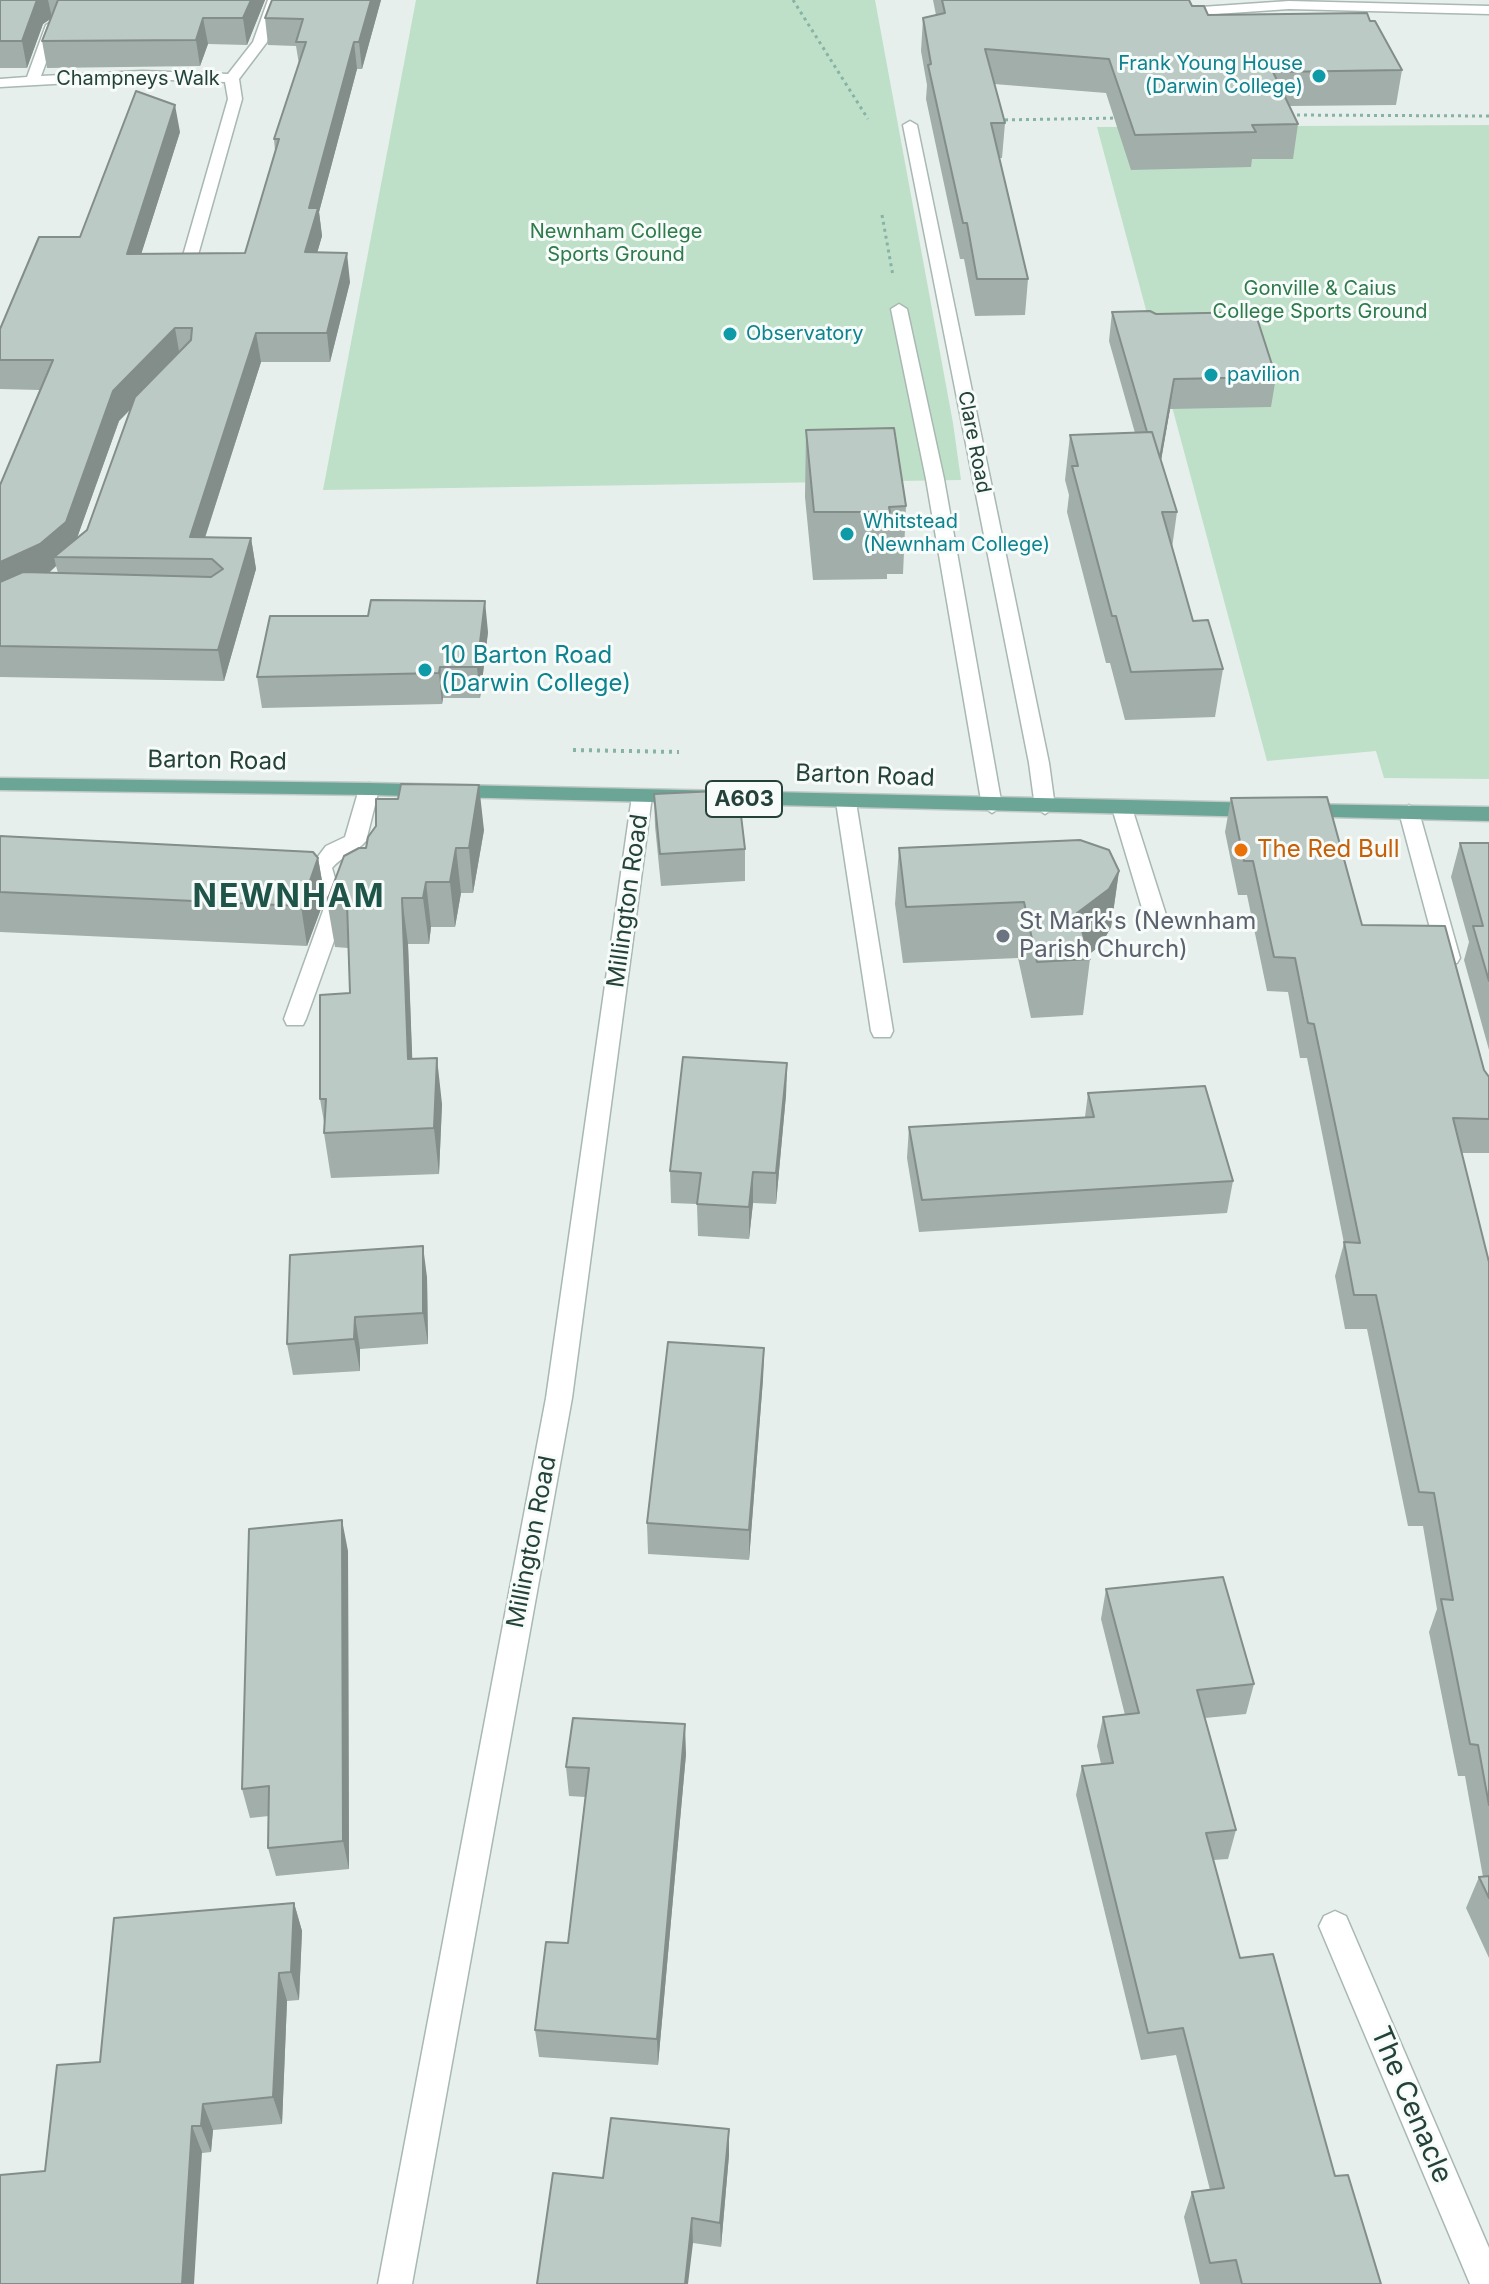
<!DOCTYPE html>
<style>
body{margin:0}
canvas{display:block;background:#e6efeb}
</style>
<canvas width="1489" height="2284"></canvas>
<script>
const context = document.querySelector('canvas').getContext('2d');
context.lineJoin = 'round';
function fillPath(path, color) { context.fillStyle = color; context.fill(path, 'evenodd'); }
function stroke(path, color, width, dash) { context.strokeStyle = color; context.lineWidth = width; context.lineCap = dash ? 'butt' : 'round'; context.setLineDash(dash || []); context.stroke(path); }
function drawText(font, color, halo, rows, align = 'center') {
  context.font = font + ' Inter,sans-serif'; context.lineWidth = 6; context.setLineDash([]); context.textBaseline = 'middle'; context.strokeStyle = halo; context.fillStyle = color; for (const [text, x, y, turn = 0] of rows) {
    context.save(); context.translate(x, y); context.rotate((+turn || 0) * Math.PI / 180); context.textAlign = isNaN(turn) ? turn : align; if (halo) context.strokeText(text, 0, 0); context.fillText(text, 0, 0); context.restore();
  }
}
const green = new Path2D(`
 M416,0H875L953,423L961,480L323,490Z
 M1489,125V779L1384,778L1376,751L1267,761L1097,127Z`);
const pathFar1 = new Path2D(`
 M793,0L868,119
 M1290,115L1489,116
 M998,120L1120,118
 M882,215L893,276`);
const path = new Path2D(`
 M573,750L679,752`);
const service = new Path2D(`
 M899,304L907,309L944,479L1002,806L992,813L982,806L926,479L891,309Z
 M369,783L379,789L366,841C357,852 342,856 332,868L335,878L350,896L306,1019L303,1025H287L284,1019L328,897L314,880L310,867L326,846L345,837L359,789Z
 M846,795L856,802L893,1031L890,1037H874L871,1031L836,802Z
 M1122,801L1132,808L1167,918L1164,923H1148L1145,918L1112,808Z`);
const minor = new Path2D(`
 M268,0H282L267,42L239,79L242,99L196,262H184L182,259L228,99L225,82L142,79L0,87V79L27,77L46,25L53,21L60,25L41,76L142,71L228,74L253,42Z
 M1289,1L1489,6V14L1289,9L1172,17L1165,13L1172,9Z
 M910,121L917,125L1049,763L1055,807L1045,814L1035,807L1029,763L903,125Z
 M642,790L652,796L572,1398L412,2284H378L546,1398L632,796Z
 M1409,805L1419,812L1460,958L1457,963H1441L1438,958L1399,812Z
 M1335,1911L1346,1916L1489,2248V2284H1470L1319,1926L1324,1916Z`);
const primary = new Path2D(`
 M0,778L369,783L1261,803L1271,810L1261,817L369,795L0,790Z
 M1298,804L1489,807V821L1291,816L1288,811Z`);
const wall = new Path2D(`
 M0,0H265L247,45L208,44L200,66L47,68L42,41L50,19L43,24L27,68H0Z
 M381,0L362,69H357L319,212L322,236L317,253L350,282L330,362H261L205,538H251L256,569L224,681L0,677V485L40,390L0,389V329L80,237L180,132L141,254L245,253L275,151L274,139L299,64L296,46L268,45L265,18ZM131,409L87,530L77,538L119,421ZM56,566L58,573H49Z
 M933,0H1189L1192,6L1208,15L1370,21L1402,70L1396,105L1289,106L1298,124L1293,159H1252L1251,167L1131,170L1106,93L994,84L1005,123L1002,158H999L1028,279L1025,315L975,316L964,259H960L926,99L927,85L921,51L923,18L936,15Z
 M1112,312L1276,377L1271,407L1170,409L1161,460L1177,512L1172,548L1193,621L1223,669L1215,717L1125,720L1110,663H1106L1067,512L1069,495L1065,480L1070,435L1135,433L1109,341Z
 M806,430L906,506L903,574H887V579L813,580L805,497Z
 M488,632L480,698H443L442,704L262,708L257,677Z
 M654,794L745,849V881L661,886L655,826Z
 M1231,798L1362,925L1489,1077V1153H1462L1489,1262V1958L1466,1908L1479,1877H1483L1465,1776H1458L1429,1632L1437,1609L1423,1526H1408L1367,1329H1345L1335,1276L1344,1243L1307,1058H1300L1288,992L1267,991L1247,895H1238L1225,832Z
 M484,830L473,893H461L455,927H431L429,944H408L412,1059L442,1104L439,1174L331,1178L324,1133V1122L320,1099L350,993L348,948L335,947L327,901L366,848Z
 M0,836L318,858L325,898L307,946L0,932Z
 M1460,843H1489V1050L1464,960L1469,942L1451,877Z
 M899,848L1119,871L1111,927L1101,945L1089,954L1090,959L1083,1015L1031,1018L1018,958L903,963L895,904Z
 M787,1063L786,1095L776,1204L753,1203L749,1239L698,1236L697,1204L671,1203L670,1171Z
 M1088,1093L1233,1181L1227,1213L919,1232L907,1158L909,1127L1085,1117Z
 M427,1277L428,1344L360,1349V1371L293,1375L287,1344Z
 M764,1348L763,1379L749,1560L648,1554L647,1523Z
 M348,1551L349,1869L276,1876L268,1848L269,1816L250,1818L242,1789Z
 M1106,1589L1254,1684L1246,1714L1205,1718L1236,1830L1228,1859L1213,1860L1240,1958L1381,2284H1200L1184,2217L1192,2192L1210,2190L1176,2055L1141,2060L1076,1795L1082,1766L1101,1764L1097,1746L1103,1717L1125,1715L1101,1619Z
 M686,1754L658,2065L539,2057L535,2030L568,1943L585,1797L569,1796L566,1767Z
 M294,1903L302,1931L299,2000L287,2001L282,2124L213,2130L211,2152L45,2171L100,2062Z
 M729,2129V2155L721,2247L693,2243L603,2178Z`);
const shadedWall = new Path2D(`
 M37,0H48L52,18L43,24L27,68L22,41Z
 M251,0H265L247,45L243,18Z
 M371,0H381L362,69L359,42Z
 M203,18L208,44L200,66L196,40Z
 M354,42L357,69L319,212L322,236L309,281L305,252L309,208Z
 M175,105L180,132L132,283L127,254Z
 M347,253L350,282L330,362L327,333Z
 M175,328L180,357L119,421L72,552L54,557L56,566L47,574L0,597V562L113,391Z
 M256,333L261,362L198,559L190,537Z
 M1174,379L1170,409L1154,501L1158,471Z
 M251,538L256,569L224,681L218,650Z
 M485,601L488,632L480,698L477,667Z
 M440,667L443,698L442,704L439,673Z
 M479,785L484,830L473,893L469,848Z
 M456,848L461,893L455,927L450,882Z
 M318,858L325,898L307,946L301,906Z
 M1119,871L1111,927L1101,945L1083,959L1077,913Z
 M426,882L431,927L429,944L423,898Z
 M402,898L408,944L414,1105L408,1059Z
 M437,1058L442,1104L439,1174L434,1128Z
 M787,1063L786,1095L776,1204V1173Z
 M753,1172V1203L749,1239V1207Z
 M423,1246L427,1277L428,1344L423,1313Z
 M355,1317L360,1349V1371L354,1339Z
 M764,1348L763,1379L749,1560V1530Z
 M342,1520L348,1551L349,1869L343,1841Z
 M685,1724L686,1754L658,2065L657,2039Z
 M294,1903L302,1931L299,2000L291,1972Z
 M279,1973L287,2001L282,2124L273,2097Z
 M203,2104L213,2130L211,2152L201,2126Z
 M192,2126L202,2152L194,2284H182Z
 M729,2129V2155L721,2247L720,2223Z
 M692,2218L693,2243L688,2284H685Z`);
const building = new Path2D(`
 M0,0H37L22,41H0Z
 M58,0H251L243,18H203L196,40L42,41Z
 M272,0H371L359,42H354L309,208H318L305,252L347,253L327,333H256L190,537L251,538L218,650L0,646V582L23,572L211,577L223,569L212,559L54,557L87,530L135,397L191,340L192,328H175L113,391L66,522L40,544L0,562V485L53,360H0V329L39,237H80L136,91L175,105L127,254L245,253L279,139H274L306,42H296L303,19L265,18Z
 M942,0H1189L1192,6H1204L1208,15L1367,13L1370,21H1375L1402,70L1273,72L1298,124L1252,125L1256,132L1135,135L1109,59L985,49L1005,123H991L1028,279H977L967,223H963L928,65L931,64L923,18L945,13Z
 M1150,311L1156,314L1255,312L1276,377L1174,379L1160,458L1152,432H1147L1112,312Z
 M894,428L906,506L889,507L890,512H814L806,430Z
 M1152,432L1177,512H1162L1193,621L1208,620L1223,669L1131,672L1116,616H1112L1072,466H1078L1070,435Z
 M371,600L485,601L477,667H440L439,673L257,677L270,616H368Z
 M401,784L479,785L469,848H456L450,882H426L423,898H402L408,1059L437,1058L434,1128L324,1133L326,1099H320V995L350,993L347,902L327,901L344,856L359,848H366L368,837L376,826V799H398Z
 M738,790L745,849L660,854L654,794Z
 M1327,797L1362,925L1445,926L1484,1070L1489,1077V1119L1453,1118L1489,1262V1805L1478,1745L1470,1744L1441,1599L1453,1600L1434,1493L1419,1492L1376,1295H1354L1344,1242L1360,1243L1314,1024L1308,1023L1295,958L1274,957L1253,861H1244L1231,798Z
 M0,836L313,852L318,858L301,906L0,892Z
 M1080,840L1109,850L1119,871L1109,889L1077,913L1090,959L1037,962L1024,902L906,907L899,848Z
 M1460,843H1489V981L1473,926H1483Z
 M683,1057L787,1063L776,1173L753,1172L749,1207L697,1204L701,1173L670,1171Z
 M1205,1086L1233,1181L922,1200L909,1127L1094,1117L1088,1093Z
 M423,1246V1313L355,1317L354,1339L287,1344L290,1255Z
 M668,1342L764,1348L749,1530L647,1523Z
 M342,1520L343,1841L268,1848L269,1786L242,1789L249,1529Z
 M1223,1577L1254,1684L1197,1690L1236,1830L1206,1833L1240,1958L1273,1954L1335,2176L1348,2175L1381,2284H1242L1236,2260L1210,2263L1192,2192L1224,2188L1183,2028L1148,2033L1082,1766L1113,1763L1103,1717L1139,1713L1106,1589Z
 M573,1718L685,1724L657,2039L535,2030L546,1942L568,1943L589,1768L566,1767Z
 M1489,1876V1898L1479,1877Z
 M294,1903L291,1972L279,1973L273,2097L203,2104L201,2126H192L182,2284H0V2175L45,2171L57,2065L100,2062L114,1918Z
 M611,2118L729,2129L720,2223L692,2218L685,2284H537L553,2173L603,2178Z`);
const markers = [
 [1319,76,8,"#0f9aa8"],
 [730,334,8,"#0f9aa8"],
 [1211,375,8,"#0f9aa8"],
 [847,534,8,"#0f9aa8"],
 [425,670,8,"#0f9aa8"],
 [1241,850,8,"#e8710a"],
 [1003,936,8,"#6b7280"]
];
const farCulturenames = [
 ["Frank Young House",1303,64,"right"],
 ["(Darwin College)",1303,87,"right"],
 ["Observatory",746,334],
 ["pavilion",1227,375],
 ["Whitstead",863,522],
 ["(Newnham College)",863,545]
];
const farStreetnames = [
 ["Champneys Walk",138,79],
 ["Clare Road",974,442,79]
];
const farParknames = [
 ["Newnham College",616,232],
 ["Sports Ground",616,255],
 ["Gonville & Caius",1320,289],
 ["College Sports Ground",1320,312]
];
const shields = [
 [744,799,76]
];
const shieldNames = [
 ["A603",744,799]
];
const cultureNames = [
 ["10 Barton Road",441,656],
 ["(Darwin College)",441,684]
];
const streetNames = [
 ["Barton Road",217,761,1],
 ["Barton Road",865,776,2],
 ["Millington Road",628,901,-82],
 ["Millington Road",532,1542,-79]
];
const foodNames = [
 ["The Red Bull",1257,850]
];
const worshipNames = [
 ["St Mark's (Newnham",1019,922],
 ["Parish Church)",1019,950]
];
const nearStreetnames = [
 ["The Cenacle",1411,2105,67]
];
const districtNames = [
 ["NEWNHAM",289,897]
];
fillPath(green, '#bfe0c8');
stroke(service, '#a8b8b2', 3);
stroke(minor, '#a8b8b2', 3);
stroke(primary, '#c2cac8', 3);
stroke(pathFar1, '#86b3a5', 3, [3, 4]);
stroke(path, '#86b3a5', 4, [3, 5]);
fillPath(service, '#fff');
fillPath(minor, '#fff');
fillPath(primary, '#6aa596');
fillPath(wall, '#a1aea9');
fillPath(shadedWall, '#838d89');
fillPath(building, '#bbcac4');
stroke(building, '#838d89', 2);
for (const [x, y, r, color] of markers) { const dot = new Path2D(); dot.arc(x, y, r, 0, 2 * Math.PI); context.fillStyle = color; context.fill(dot); stroke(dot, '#f7fbf9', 3); }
drawText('20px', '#0d838f', '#f7fbf9', farCulturenames, 'left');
drawText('20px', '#24423a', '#f7fbf9', farStreetnames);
drawText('20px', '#2d7a4b', '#f7fbf9', farParknames);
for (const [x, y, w] of shields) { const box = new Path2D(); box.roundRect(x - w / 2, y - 18, w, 36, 6); context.fillStyle = '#f7fbf9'; context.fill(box); stroke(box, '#24423a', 2); }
drawText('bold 22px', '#24423a', null, shieldNames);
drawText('24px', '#0d838f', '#f7fbf9', cultureNames, 'left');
drawText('24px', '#24423a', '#f7fbf9', streetNames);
drawText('24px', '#c56008', '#f7fbf9', foodNames, 'left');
drawText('24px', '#5b616d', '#f7fbf9', worshipNames, 'left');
drawText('28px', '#24423a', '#f7fbf9', nearStreetnames);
context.letterSpacing = '2px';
drawText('bold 32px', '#1f5548', '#f7fbf9', districtNames);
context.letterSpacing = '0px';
</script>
